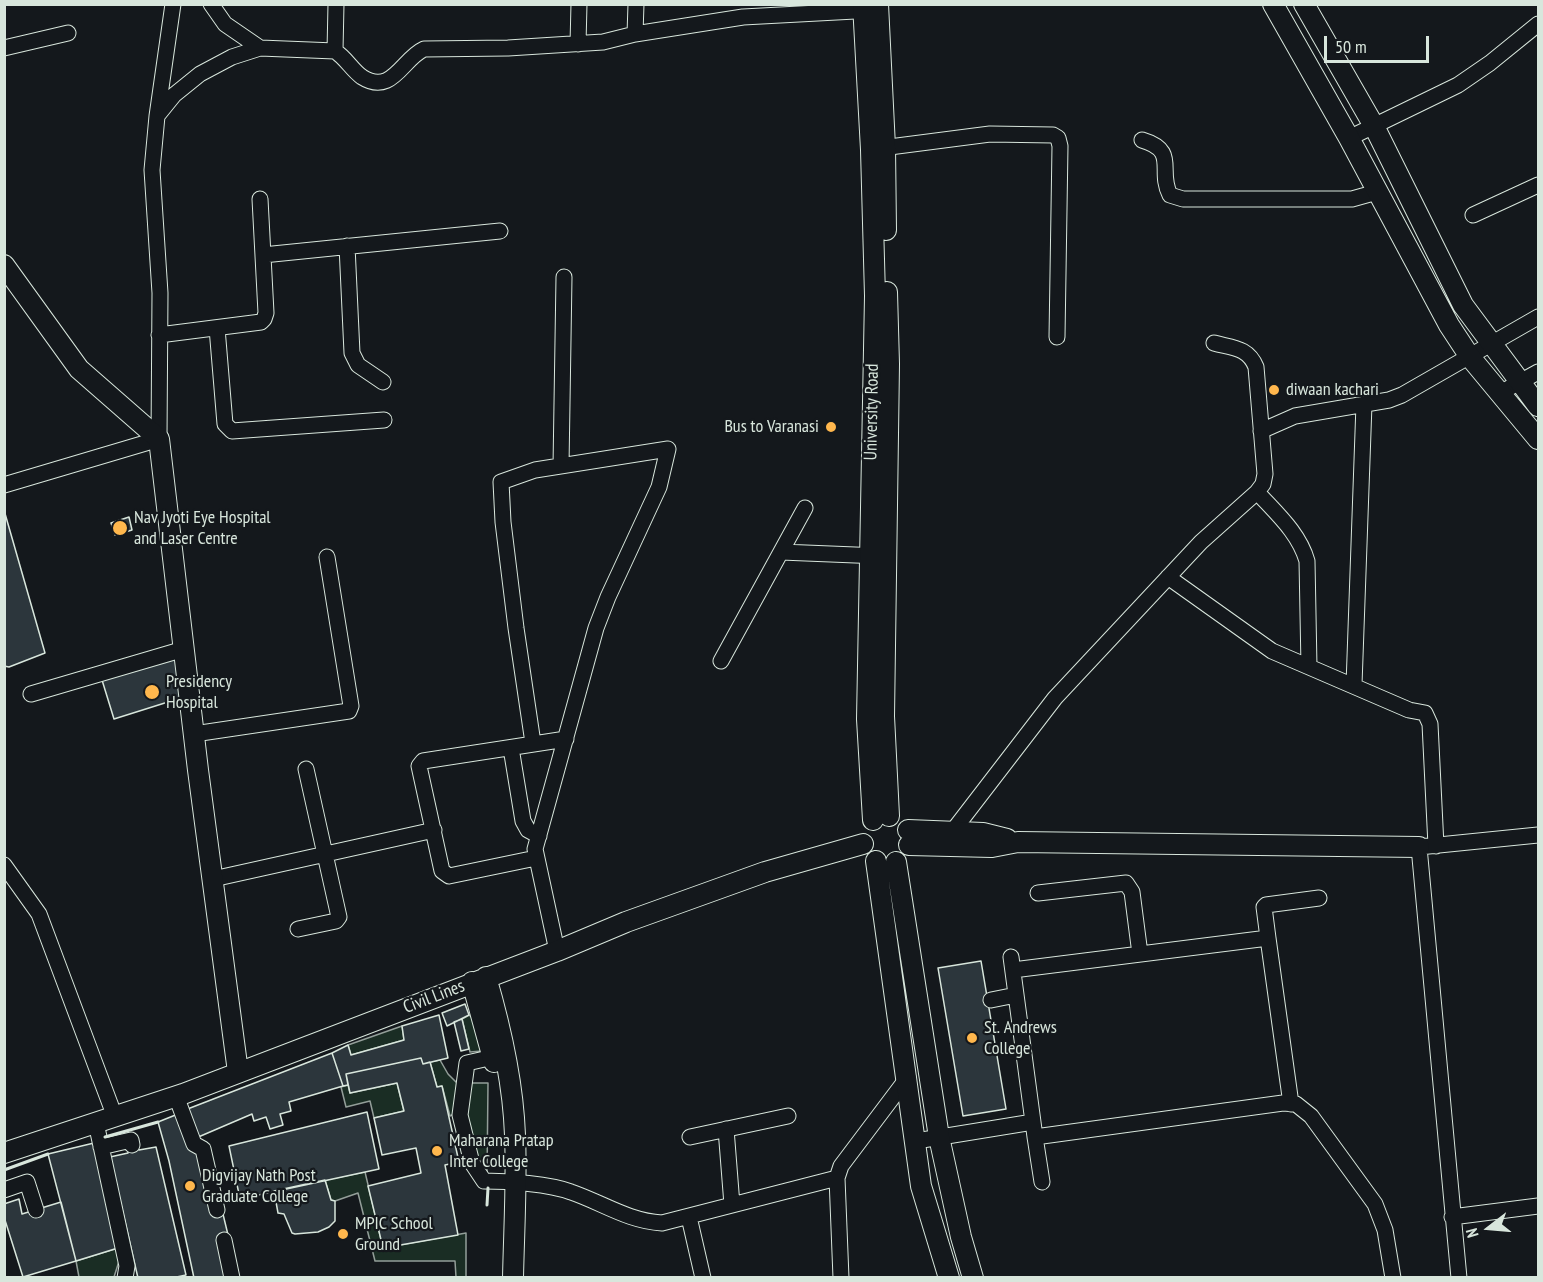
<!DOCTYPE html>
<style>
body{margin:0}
#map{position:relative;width:1543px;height:1282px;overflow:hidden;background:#14181c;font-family:"PT Sans Narrow",sans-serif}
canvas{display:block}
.frame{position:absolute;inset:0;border:6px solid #d8e6dc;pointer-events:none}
.north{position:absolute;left:1459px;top:1198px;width:60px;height:60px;-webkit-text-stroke:4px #14181c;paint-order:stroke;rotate:254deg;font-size:16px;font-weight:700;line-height:24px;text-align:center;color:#d8e6dc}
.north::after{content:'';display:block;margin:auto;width:21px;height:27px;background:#d8e6dc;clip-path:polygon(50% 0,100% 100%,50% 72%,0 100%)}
.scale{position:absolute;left:1324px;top:36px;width:105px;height:27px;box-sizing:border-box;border:3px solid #d8e6dc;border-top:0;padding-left:8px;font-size:18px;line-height:21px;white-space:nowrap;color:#d8e6dc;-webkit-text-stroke:4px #14181c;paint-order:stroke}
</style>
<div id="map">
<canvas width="1543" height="1282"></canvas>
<div class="frame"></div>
<div class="north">N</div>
<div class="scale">50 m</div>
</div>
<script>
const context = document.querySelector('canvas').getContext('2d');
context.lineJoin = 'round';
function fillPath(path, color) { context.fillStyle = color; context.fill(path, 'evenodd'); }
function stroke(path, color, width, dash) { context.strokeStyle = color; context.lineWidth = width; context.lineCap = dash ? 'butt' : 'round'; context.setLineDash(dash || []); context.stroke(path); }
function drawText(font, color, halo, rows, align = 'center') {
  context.font = font + ' "PT Sans Narrow",sans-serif'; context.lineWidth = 4.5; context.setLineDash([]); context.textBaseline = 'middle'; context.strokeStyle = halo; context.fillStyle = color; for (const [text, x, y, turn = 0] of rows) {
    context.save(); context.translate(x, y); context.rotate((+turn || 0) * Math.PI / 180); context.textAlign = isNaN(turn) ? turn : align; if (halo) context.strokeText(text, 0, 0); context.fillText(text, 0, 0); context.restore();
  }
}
const green = new Path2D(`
 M469,1015L480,1025L482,1051L470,1052L462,1019Z
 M402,1026L404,1040L351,1055L348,1045Z
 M440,1060L448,1074L459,1085L454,1114L450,1116L442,1086L437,1087L430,1062Z
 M397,1083L404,1111L374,1118L370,1101L346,1107L341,1087L348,1085L350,1093Z
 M470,1083H488L487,1178L473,1150L466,1112Z
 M365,1172L383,1248L466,1233V1277H456L455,1261H375L358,1193L335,1201L331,1200L325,1180Z
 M118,1248L120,1258L114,1277H79L76,1261Z`);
const building = new Path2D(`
 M4,510L45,653L9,667L4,666Z
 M129,517L132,530L115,535L111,523Z
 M175,657L187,696L114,719L102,680Z
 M981,961L1006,1109L963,1116L938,968Z
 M465,1004L469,1015L447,1026L442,1013Z
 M439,1015L448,1058L423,1064L421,1058L346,1074L348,1085L343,1086L332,1053L348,1045L351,1055L404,1040L402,1026Z
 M462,1019L469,1049L461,1051L454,1022Z
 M332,1053L343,1086L289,1102L291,1111L280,1114L283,1125L270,1129L266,1117L254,1121L252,1114L196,1138L185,1110Z
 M421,1058L423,1064L430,1062L437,1087L442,1086L459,1162L445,1165L458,1235L383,1248L368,1186L421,1173L416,1148L382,1155L374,1118L404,1111L397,1083L350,1093L346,1074Z
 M367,1112L379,1169L240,1199L229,1146Z
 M178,1114L199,1151L222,1210L229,1239L228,1278H194L169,1161L158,1122Z
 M94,1143L118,1248L76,1261L48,1154Z
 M135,1144L139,1150L156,1147L186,1275L172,1278H138L110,1157L128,1153V1146Z
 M325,1180L331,1200L335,1201V1221L329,1227L318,1232L295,1234L292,1233L284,1214L278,1213L274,1191Z
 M19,1199L22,1214L61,1202L76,1261L23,1277L4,1217V1204Z`);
const minor = new Path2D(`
 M211,4L225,24L260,48
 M635,34L636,4
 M578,44L579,4
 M4,48L68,33
 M335,51L336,4
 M157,116L174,95L200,74L232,57L260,48L335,51C346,58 352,70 362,77C392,96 402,59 424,49L508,48L603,42L635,34L743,17L874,10
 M1349,138L1458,85L1490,63L1538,24
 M1142,140C1179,151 1157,170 1170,195L1183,199H1352L1377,192
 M874,149L990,134L1053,135L1058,138L1060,146L1057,337
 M1473,215L1538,185
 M347,246L352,353L358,365L383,382
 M263,255L500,231
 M217,328L225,424L232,431L384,420
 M159,335L261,322L264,319L266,313L260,199
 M1500,393L1538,372
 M1261,431L1295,416L1389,400L1402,395L1538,317
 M561,466L564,277
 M4,485L159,439L160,293L152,170L157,116L173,4
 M1257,492C1277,514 1299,533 1307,561L1309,667
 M781,552L880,556
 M1168,577L1272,651L1409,710L1425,713L1430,724L1436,846
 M721,661L805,508
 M1354,685L1364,404
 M31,694L184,649
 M194,734L349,711L351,706L327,557
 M533,743L516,628L503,522L501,482L535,470L668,449L659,487L608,597L596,628L535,849L557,951
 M511,748L523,821L528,830L539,836
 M952,832L1055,698L1201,542L1257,492L1263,484L1265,474L1256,367C1248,347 1232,348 1214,343
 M536,858L449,876L442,871L419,766L423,761L566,739
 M4,865L39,914L115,1117
 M213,879L434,830
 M1038,893L1126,883L1132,892L1140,954
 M298,929L336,921L339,917L306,769
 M1268,938L1264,907L1266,905L1319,898
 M1011,957L1035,1137L1283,1103L1296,1104L1311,1116L1375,1204L1385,1230L1393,1278
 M1013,970L1268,938L1291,1104
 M991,1000L1016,995
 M502,1055L467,1063L460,1115L472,1163L484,1181C508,1181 550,1184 571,1192C603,1203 628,1221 662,1223L837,1178
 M176,1096L194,1144L203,1149L217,1210
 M96,1123L127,1266L125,1278
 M726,1129L732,1205
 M690,1137L788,1116
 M1035,1137L1042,1182
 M916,1141L1033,1122
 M101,1147L131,1140L132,1145
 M4,1190L27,1182L36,1210
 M689,1217L703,1278
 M1452,1217L1538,1206
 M224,1240L232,1278
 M841,1278L837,1178L841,1166L908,1077
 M1459,1278L1419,847L1538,835`);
const major = new Path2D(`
 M863,4L871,150L875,296L867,719L873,820
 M878,4L885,147L886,230
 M1273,4L1349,138L1449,325L1470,357L1538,439
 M1304,4L1374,126L1463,305L1538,406
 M4,265L79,369L159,439L198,770L238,1072
 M887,292L889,364L884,716L889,816
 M908,830L983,833L1007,839
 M909,845L992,847L1018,842L1419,847
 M876,861L921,1186L949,1278
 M896,862L939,1137L961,1237L973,1278
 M486,977C501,1028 513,1081 515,1135C517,1182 514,1230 513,1278
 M472,982L494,1062
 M4,1153L183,1094L557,951L626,922L765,872L863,844`);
const wall = new Path2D(`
 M105,1137L158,1122
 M4,1170L48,1154
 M487,1205L488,1188`);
const markers = [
 [1274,390,6,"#ffb74d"],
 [831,427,6,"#ffb74d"],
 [120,528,8,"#ffb74d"],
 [152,692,8,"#ffb74d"],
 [972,1038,6,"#ffb74d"],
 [437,1151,6,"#ffb74d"],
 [190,1186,6,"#ffb74d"],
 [343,1234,6,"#ffb74d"]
];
const poiNames = [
 ["diwaan kachari",1286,390],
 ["Bus to Varanasi",819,427,"right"],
 ["Nav Jyoti Eye Hospital",134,518],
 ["and Laser Centre",134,539],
 ["Presidency",166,682],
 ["Hospital",166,703],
 ["St. Andrews",984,1028],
 ["College",984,1049],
 ["Maharana Pratap",449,1141],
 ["Inter College",449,1162],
 ["Digvijay Nath Post",202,1176],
 ["Graduate College",202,1197],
 ["MPIC School",355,1224],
 ["Ground",355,1245]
];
const streetNames = [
 ["University Road",872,412,-89],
 ["Civil Lines",434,997,-21]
];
fillPath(green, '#1a2d24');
stroke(green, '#939e99', 1.5);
fillPath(building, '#2c363c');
stroke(building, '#d8e6dc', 1.5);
stroke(minor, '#d8e6dc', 17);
stroke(major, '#d8e6dc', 22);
stroke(minor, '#14181c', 15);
stroke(major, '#14181c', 20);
stroke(wall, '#d8e6dc', 3);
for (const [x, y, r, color] of markers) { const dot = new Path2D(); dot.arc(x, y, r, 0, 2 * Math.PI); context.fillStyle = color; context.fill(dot); stroke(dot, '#14181c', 2); }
drawText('18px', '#d8e6dc', '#14181c', poiNames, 'left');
drawText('18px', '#d8e6dc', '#14181c', streetNames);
</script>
